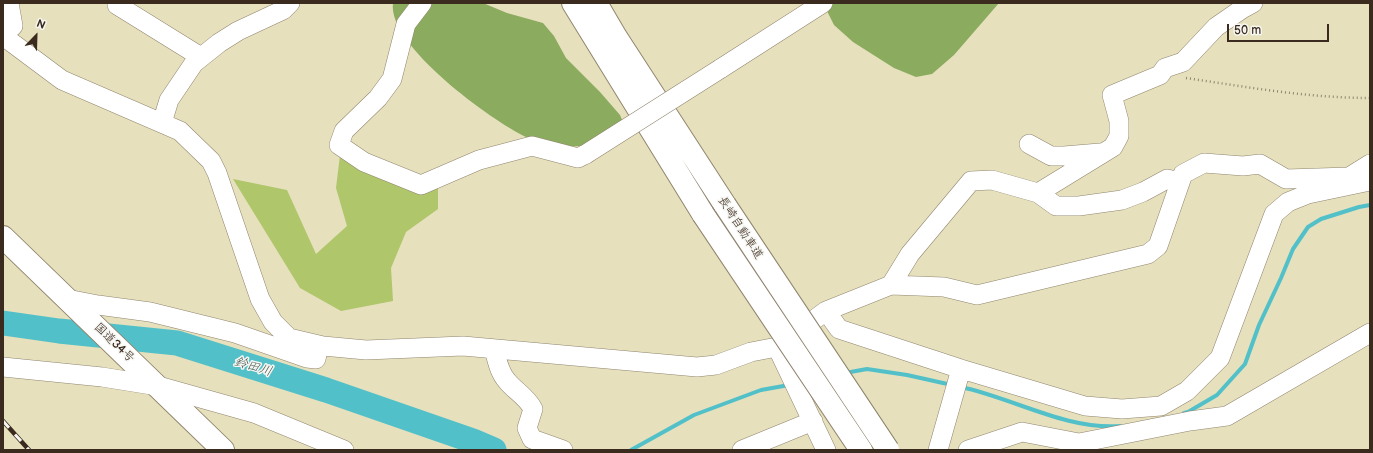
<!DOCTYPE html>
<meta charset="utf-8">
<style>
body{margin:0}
#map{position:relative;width:1373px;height:453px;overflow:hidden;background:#e6e0bd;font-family:"Balsamiq Sans",sans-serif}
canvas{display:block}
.frame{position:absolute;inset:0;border:4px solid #3b2a1e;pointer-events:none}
.north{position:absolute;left:16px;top:16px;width:40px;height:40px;-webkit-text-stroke:3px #f6f6f2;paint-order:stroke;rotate:23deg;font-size:11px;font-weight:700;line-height:16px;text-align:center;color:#3b2a1e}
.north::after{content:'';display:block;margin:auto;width:14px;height:18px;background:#3b2a1e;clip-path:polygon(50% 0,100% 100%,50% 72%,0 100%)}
.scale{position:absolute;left:1227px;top:24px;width:102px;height:18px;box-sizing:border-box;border:2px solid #3b2a1e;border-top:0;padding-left:5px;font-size:12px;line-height:14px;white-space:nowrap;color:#3b2a1e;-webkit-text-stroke:3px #f6f6f2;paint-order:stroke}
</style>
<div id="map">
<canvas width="1373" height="453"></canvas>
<div class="frame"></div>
<div class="north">N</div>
<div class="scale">50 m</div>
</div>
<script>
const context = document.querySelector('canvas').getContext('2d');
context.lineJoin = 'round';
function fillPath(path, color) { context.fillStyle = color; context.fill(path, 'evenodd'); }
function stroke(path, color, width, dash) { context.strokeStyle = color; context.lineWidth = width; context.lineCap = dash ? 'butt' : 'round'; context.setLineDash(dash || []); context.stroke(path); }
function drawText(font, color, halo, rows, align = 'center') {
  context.font = font + ' "Balsamiq Sans","Klee One",sans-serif'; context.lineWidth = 3; context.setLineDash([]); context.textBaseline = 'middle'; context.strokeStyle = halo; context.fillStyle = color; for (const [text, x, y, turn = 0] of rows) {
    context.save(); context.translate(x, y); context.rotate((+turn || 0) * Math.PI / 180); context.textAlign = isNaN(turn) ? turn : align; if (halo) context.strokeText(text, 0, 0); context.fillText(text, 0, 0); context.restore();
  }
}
const green = new Path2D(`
 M340,155L438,185V209L406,232L391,268L393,301L341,311L300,288L233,179L287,190L316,254L347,226L336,188Z`);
const forest = new Path2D(`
 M393,3H483L507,13L543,23L554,36L566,58L600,92L620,115L625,127C615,131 588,145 580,146C572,147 561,146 553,145C544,143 534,140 526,137C492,121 387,45 393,3Z
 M827,3H999L954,55L932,74L916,77L894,68L853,42L834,25L827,11Z`);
const stream = new Path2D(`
 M845,373L867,369L907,375L952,385
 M961,387C1013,398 1066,430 1120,426
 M1184,413L1188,412L1217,395L1245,364L1259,325L1281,278L1293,249L1308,227L1321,219L1359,207L1370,205
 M631,450L694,415L761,390L789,385`);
const river = new Path2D(`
 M3,323L59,331L177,343L326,390L473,441L494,450`);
const path = new Path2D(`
 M1186,78C1247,87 1308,98 1370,98`);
const minor = new Path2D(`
 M422,3L406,24L392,79L378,98L344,131L339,145L364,162L421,185L479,160L532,146L578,158L586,154
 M117,5L201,57
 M3,35L13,26L9,3
 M3,36L62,80L180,131L211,161L217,173L260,299L273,322L289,338L323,346L366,350L463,346L697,367L716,365L751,352L777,347L826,311L891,285L910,254L971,181L992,180L1038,193L1113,147L1119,136V121L1112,95L1160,75L1165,68L1183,62L1216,27L1242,9L1253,3
 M720,69L823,3
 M162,123L169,100L194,63L219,43L238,31L283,10L290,3
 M1029,144L1051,156H1064L1100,153
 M1038,193L1056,206H1079L1122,200L1143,192L1167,179L1180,182
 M891,285L944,287L977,295L1148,254L1158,246L1183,174L1204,163L1243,166L1260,164L1286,179L1349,177L1370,164
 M67,299L98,305L150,312L235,333L307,358L316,359L319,345
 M826,311L839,329L961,369L1085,406L1122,409L1161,406L1187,391L1220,358L1274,214L1288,202L1308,194L1370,181
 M777,347L826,450
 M494,349C497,360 499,372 507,381C515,391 527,397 533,409L527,428L532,439L563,450
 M3,367L102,377L158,386L254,413L344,450
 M742,450L813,421
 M938,450L961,369
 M968,450L1022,432L1079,443L1190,421L1227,416L1370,333`);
const highway = new Path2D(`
 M573,3L703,214
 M596,3L616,37L725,205
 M3,237L223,450`);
const rail = new Path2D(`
 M3,421L29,450`);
const minorBridge = new Path2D(`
 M586,154L720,69`);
const highwayBridge = new Path2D(`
 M725,205L888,450
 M703,214L861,450`);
const streetNames = [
 ["長崎自動車道",740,228,57],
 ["国道34号",114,343,44]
];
const waterNames = [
 ["鈴田川",253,367,17]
];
fillPath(green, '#afc66b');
fillPath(forest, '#8bab5f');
stroke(stream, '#52c0c8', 4);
stroke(river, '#52c0c8', 25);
stroke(minor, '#90856e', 20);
stroke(highway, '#90856e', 24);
stroke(path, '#90856e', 2.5, [1, 3]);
stroke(minor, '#fff', 19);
stroke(highway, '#fff', 22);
stroke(rail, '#3b2a1e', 4.5);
stroke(rail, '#f6f6f2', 3, [9]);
stroke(minorBridge, '#90856e', 20, []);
stroke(highwayBridge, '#90856e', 24, []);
stroke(minorBridge, '#fff', 19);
stroke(highwayBridge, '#fff', 22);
drawText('12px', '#3b2a1e', '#f6f6f2', streetNames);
drawText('italic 13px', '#425751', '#f6f6f2', waterNames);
</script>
